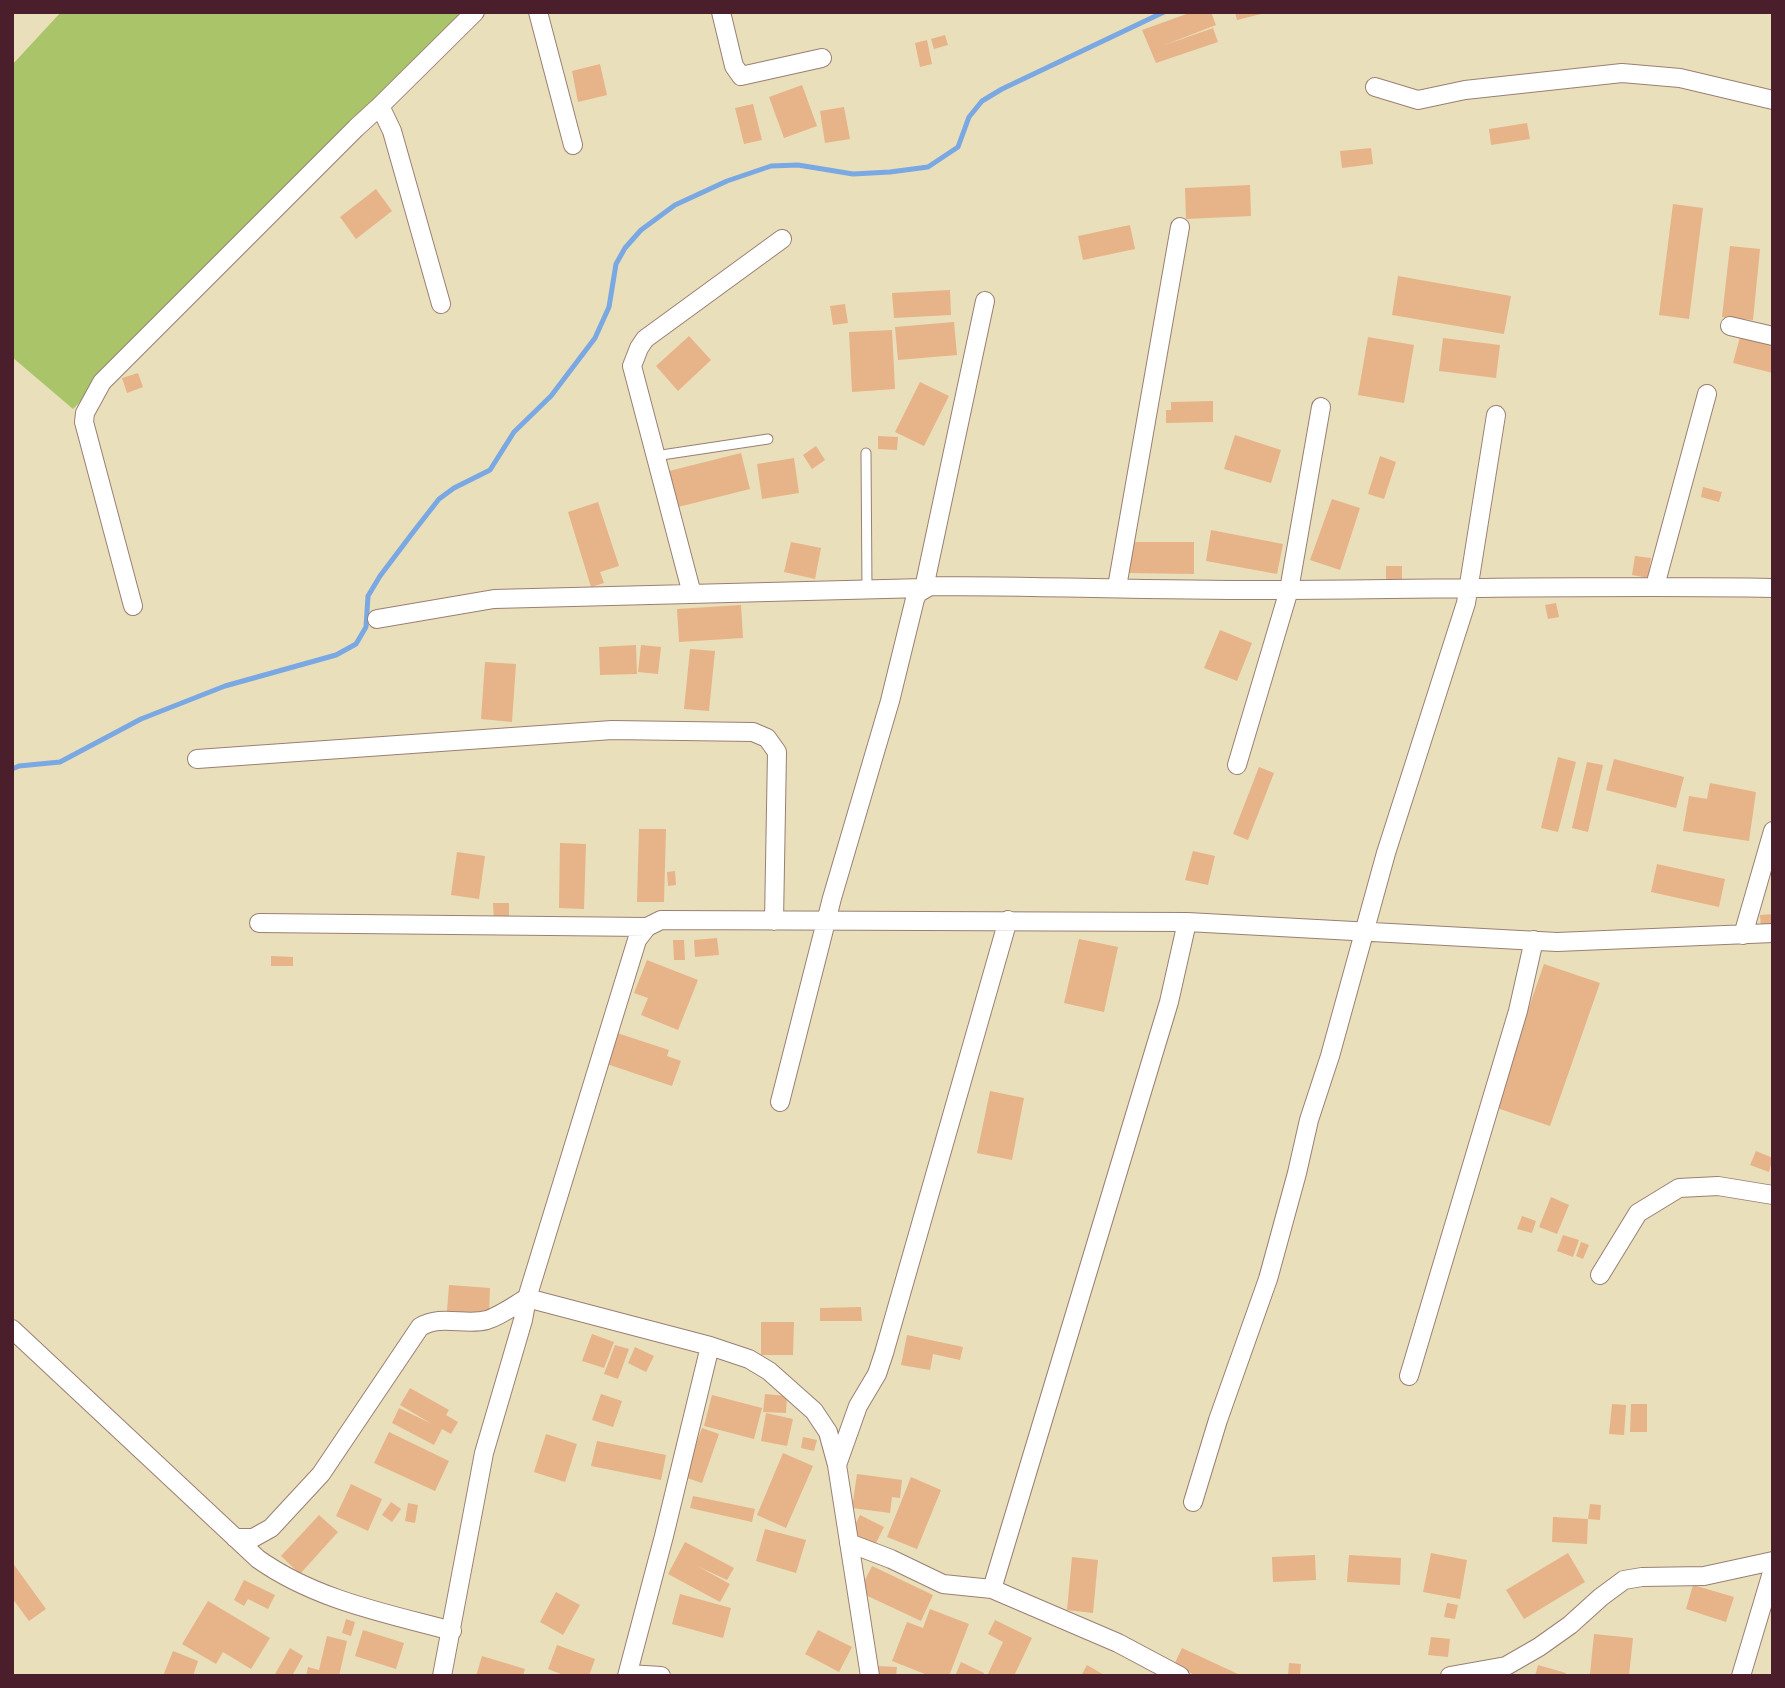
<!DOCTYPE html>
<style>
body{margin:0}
#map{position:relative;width:1785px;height:1688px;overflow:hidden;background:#eadfbb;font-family:"Comic Neue",sans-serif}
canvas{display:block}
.frame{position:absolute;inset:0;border:14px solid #4a1f2b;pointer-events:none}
</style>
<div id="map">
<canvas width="1785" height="1688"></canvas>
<div class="frame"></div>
</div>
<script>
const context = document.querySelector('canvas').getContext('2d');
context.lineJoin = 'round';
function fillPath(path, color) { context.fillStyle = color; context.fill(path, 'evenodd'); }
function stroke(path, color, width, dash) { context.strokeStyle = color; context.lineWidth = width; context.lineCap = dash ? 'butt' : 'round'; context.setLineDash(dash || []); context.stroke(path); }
const green = new Path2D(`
 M61,12H468L73,409L12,357V65Z`);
const stream = new Path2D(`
 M12,769L19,766L60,762L141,719L225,686L336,655L356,644L366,627L368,596L380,576L414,531L439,499L454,488L490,470L514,432L551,396L595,338L609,307L616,264L625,248L641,230L675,205L727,181L771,166L798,165L853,174L890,172L928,167L958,147L969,117L982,101L1002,89L1164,12`);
const building = new Path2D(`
 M1192,12H1211L1216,25L1162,46L1213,28L1218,42L1156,63L1142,30Z
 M1235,12H1264L1265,13L1237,20Z
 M945,35L948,45L934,49L931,39Z
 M927,40L932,64L920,67L915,43Z
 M600,64L607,95L578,102L572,71Z
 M802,85L817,126L784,138L769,97Z
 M753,104L762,140L744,144L735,108Z
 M844,107L850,139L825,143L820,111Z
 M1527,123L1530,139L1491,145L1489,129Z
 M1371,148L1373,164L1342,168L1340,151Z
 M1250,185L1251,216L1186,219L1185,188Z
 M376,189L392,211L356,239L340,217Z
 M1673,204L1703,208L1689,319L1659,315Z
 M1130,225L1135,249L1083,260L1078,236Z
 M1730,246L1760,249L1753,320L1722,317Z
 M1398,276L1511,296L1504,334L1392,315Z
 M950,290L951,315L894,318L892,293Z
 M845,304L848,323L833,325L830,306Z
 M954,322L957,355L898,360L895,327Z
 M892,330L895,389L852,392L849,332Z
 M689,336L711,360L678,391L656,366Z
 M1368,337L1414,345L1404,403L1358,395Z
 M1740,337L1773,346V373L1733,363Z
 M1443,338L1500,345L1496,378L1439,371Z
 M138,373L143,387L127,393L122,378Z
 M920,382L949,396L924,446L895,432Z
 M1213,401V422L1166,423V410H1171V402Z
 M1235,435L1281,450L1271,483L1224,469Z
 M878,436L898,437L897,450L878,449Z
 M816,446L825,460L812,469L803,455Z
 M741,453L750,489L678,507L669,471Z
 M1380,456L1396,462L1384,499L1368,494Z
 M794,458L799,493L762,499L757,464Z
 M1703,487L1722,492L1719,502L1701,497Z
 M1332,499L1360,508L1340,570L1310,560Z
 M598,502L619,566L600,572L604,583L591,587L568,512Z
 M1211,530L1283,544L1277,574L1206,561Z
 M791,542L821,548L815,579L784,572Z
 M1127,542H1194V574L1127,573Z
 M1635,556L1651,558L1648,578L1632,575Z
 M1386,566H1402V579H1386Z
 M1556,603L1559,617L1548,619L1545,605Z
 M741,605L743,638L679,642L677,609Z
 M1220,630L1252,643L1237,681L1204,668Z
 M636,645L637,674L600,675L599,647Z
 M641,645L661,647L658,674L638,672Z
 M690,649L715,651L709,711L684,709Z
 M485,662L516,664L512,722L481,719Z
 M1558,757L1576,762L1558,832L1541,828Z
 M1614,759L1684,777L1676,808L1606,790Z
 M1587,762L1603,765L1588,832L1572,828Z
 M1259,767L1274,773L1248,840L1233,834Z
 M1710,783L1756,792L1749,841L1683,831L1689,796L1707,799Z
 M639,829H666L664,902H637Z
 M560,843L586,844L584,909L559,908Z
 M1193,851L1215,856L1208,885L1185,880Z
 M457,852L485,856L479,899L451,895Z
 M1657,864L1725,879L1719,907L1651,892Z
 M675,871L676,885L668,886L667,872Z
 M493,903H509V921H494Z
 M1773,914V926L1761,927L1760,915Z
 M717,938L719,955L695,957L694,940Z
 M1079,939L1118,947L1104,1012L1064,1003Z
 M673,940H684L685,960H674Z
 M271,956L293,957V966H271Z
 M647,960L698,980L678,1030L641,1015L648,998L634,993Z
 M1544,964L1600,983L1550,1126L1494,1107Z
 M617,1033L669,1050L667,1056L681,1061L672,1086L607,1064Z
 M990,1091L1024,1098L1012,1160L977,1153Z
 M1756,1151L1773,1158L1769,1172L1750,1165Z
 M1551,1197L1569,1205L1557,1234L1539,1227Z
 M1522,1216L1536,1221L1532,1233L1517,1229Z
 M1563,1235L1579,1240L1573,1257L1557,1251Z
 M1581,1242L1589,1245L1583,1259L1576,1256Z
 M449,1285L490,1288L489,1314L447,1311Z
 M861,1307L862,1321H820V1308Z
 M761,1322H794L793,1355H761Z
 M592,1334L614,1342L604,1368L582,1361Z
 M907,1335L963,1347L960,1360L933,1354L930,1370L901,1365Z
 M615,1345L629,1349L618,1379L604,1374Z
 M635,1347L654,1356L646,1372L628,1363Z
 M410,1388L449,1410L446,1415L458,1422L451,1434L442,1429L434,1445L392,1423L399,1408L432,1424L400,1405Z
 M601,1394L622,1401L613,1427L592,1420Z
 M765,1394L787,1396L786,1413L763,1412Z
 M712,1395L762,1408L754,1439L704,1426Z
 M1612,1404L1626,1405L1624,1435L1609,1434Z
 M1631,1404H1647V1432H1630Z
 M766,1413L793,1419L787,1446L761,1441Z
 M702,1428L719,1434L702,1483L684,1477Z
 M389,1432L449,1461L435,1491L374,1463Z
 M546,1434L577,1444L565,1482L534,1472Z
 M803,1437L817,1440L814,1451L801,1448Z
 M597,1441L666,1455L661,1480L591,1466Z
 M783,1453L813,1466L786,1528L757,1515Z
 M857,1474L902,1480L900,1498L892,1497L890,1513L852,1508Z
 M911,1477L941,1490L917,1549L887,1537Z
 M351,1484L382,1499L368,1531L336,1516Z
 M693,1496L755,1509L752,1522L690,1508Z
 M391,1502L401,1509L392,1522L382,1515Z
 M408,1503L418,1505L415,1523L405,1521Z
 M1590,1504L1601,1505L1600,1520L1588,1519Z
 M319,1515L338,1532L300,1574L281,1556Z
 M860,1515L884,1527L874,1547L850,1535Z
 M1553,1517L1588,1519L1587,1544L1552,1542Z
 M765,1529L806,1540L796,1573L756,1561Z
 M685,1542L734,1568L727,1580L697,1566L730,1584L720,1602L668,1574Z
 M1431,1553L1467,1560L1460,1599L1423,1592Z
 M1568,1553L1585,1582L1524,1619L1506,1590Z
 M1315,1555L1316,1580L1273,1582L1272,1557Z
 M1349,1555L1401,1558L1400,1585L1347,1582Z
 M1072,1557L1098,1560L1093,1613L1067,1610Z
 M12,1562L46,1609L29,1621L12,1598Z
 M872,1566L933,1595L921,1621L859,1592Z
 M244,1580L275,1595L268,1609L248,1599L244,1606L234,1600Z
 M1693,1585L1734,1597L1726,1622L1686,1609Z
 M556,1592L580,1605L563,1635L540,1622Z
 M680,1594L731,1608L723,1638L672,1624Z
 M208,1601L270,1638L251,1669L223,1652L216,1664L182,1644Z
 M1447,1603L1458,1605L1455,1619L1444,1617Z
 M930,1609L969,1624L949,1676H930L892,1661L907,1622L923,1628Z
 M346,1619L355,1622L351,1636L342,1633Z
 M995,1620L1032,1638L1014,1676H987L1003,1642L988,1634Z
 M363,1630L404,1643L396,1669L355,1656Z
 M818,1630L852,1647L839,1672L805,1654Z
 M1594,1634L1633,1638L1629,1676L1590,1674Z
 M327,1636L347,1641L339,1676H306L308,1667L319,1670Z
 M1431,1637L1450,1639L1448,1657L1428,1655Z
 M557,1645L595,1659L589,1676H566L548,1669Z
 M290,1648L303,1656L292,1676H279L275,1674Z
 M1182,1648L1238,1674L1237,1676H1197L1174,1665Z
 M173,1651L198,1661L193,1676H163Z
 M482,1656L525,1669L523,1676H476Z
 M961,1662L984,1673L983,1676H955Z
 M1289,1663L1301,1664L1300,1676H1288Z
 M1087,1665L1106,1676H1081Z
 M1538,1665L1566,1673L1565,1676H1535Z
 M878,1666L897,1667L896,1676H878Z`);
const service = new Path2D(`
 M866,453L867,590
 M655,456L768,439`);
const minor = new Path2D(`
 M538,12L573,145
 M721,12L734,66L741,76L822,58
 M1375,87L1418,100L1465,90L1622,73L1680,78L1773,100
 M380,106L475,12
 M1730,326L1773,336
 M1655,586L1707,394
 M1117,587L1180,227
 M692,594L632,366L639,348L645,339L782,239
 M133,606L84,422L85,413L102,382L356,128L380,106L392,131L441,304
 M377,619L494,599L924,588L985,301
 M197,759L612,730L753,732L767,738L777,752L774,921
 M1237,765L1289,590L1321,407
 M259,923L647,927
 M1743,935L1773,831
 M780,1102L832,898L890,701L915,599L918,593L930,586C1050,586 1170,591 1290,590C1451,589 1612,585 1773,588
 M1600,1275L1638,1213L1679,1188L1718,1186L1773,1195
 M12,1329L258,1559C316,1600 385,1613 452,1631
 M1409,1376L1518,1011L1534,940
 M837,1465L858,1406L877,1374L884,1353L1008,920
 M1193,1502L1218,1420L1268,1279L1297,1173L1309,1120L1330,1056L1386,853L1466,603L1496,415
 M235,1538H253L271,1528L321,1474L420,1327C441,1314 465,1326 487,1320C500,1316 515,1305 527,1298L710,1346L749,1359L769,1371L814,1411L828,1432L837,1465L870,1676
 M849,1543L891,1559L943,1584L992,1589L1118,1643L1180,1676
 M992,1589L1169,1002L1187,922
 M628,1674L661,1676
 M442,1676L484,1453L523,1320L527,1298L637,940L647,927L661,920L1187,922L1557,942L1773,933
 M627,1676L664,1536L710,1346
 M1450,1676L1506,1666L1539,1647L1570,1625L1601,1597L1624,1580L1642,1577L1704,1576L1773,1561
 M1741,1676L1773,1569`);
fillPath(green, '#aac46a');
stroke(stream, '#7aa8e3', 5);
fillPath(building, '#e7b389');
stroke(service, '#9a7f73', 11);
stroke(minor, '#9a7f73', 20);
stroke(service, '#fff', 9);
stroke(minor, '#fff', 18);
</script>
